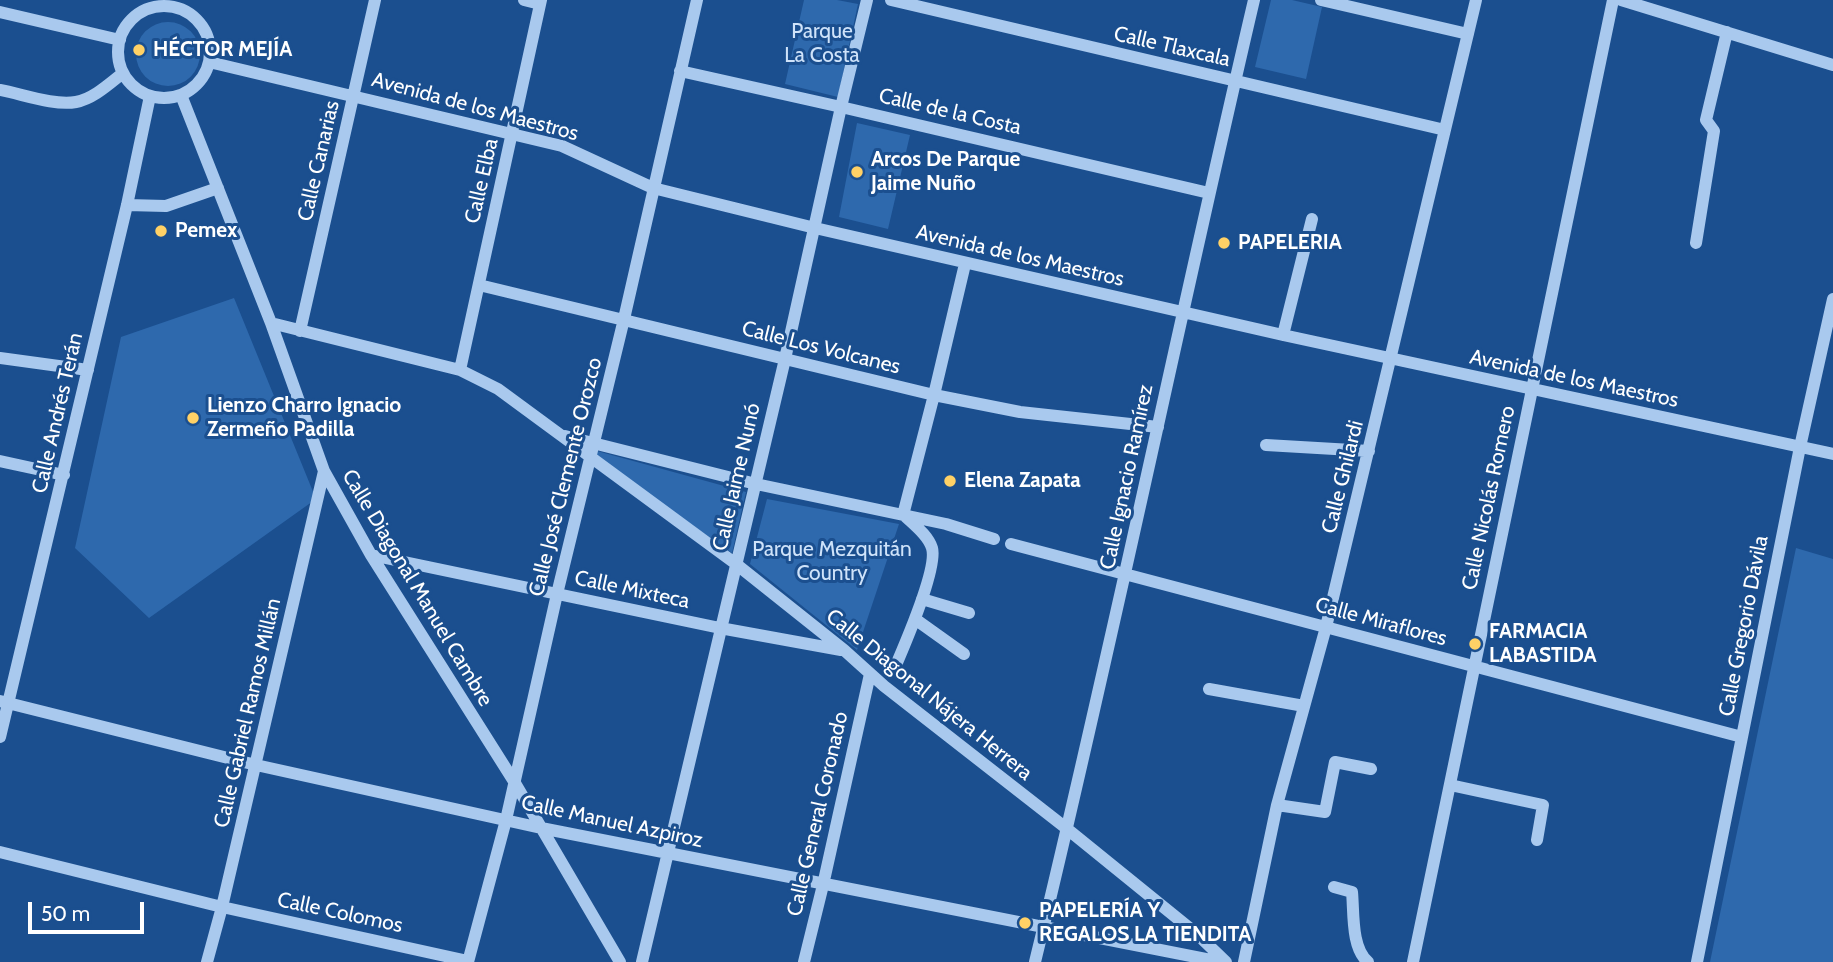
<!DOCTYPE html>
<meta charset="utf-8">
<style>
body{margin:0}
#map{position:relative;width:1833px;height:962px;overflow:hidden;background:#1b4f8f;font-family:Cabin,sans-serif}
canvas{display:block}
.scale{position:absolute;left:28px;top:902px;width:116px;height:32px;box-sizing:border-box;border:4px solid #fff;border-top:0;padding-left:9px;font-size:21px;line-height:24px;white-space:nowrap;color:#fff;-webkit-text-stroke:5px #1b4f8f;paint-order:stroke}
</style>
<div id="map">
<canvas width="1833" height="962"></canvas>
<div class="scale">50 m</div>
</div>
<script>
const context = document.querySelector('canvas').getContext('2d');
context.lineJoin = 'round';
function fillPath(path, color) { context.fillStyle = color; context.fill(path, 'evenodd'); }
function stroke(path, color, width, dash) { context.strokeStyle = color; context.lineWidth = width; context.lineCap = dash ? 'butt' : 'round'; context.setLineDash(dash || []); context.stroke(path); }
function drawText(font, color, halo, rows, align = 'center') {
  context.font = font + ' Cabin,sans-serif'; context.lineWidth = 6; context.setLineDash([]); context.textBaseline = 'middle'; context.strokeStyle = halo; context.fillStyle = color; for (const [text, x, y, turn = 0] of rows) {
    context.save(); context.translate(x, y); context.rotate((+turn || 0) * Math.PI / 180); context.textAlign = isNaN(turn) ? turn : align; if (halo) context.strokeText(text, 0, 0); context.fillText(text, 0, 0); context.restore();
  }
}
const green = new Path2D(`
 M804,0H837L858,4L838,97L785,84Z
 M1271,0H1292L1322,7L1306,79L1255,67Z
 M136 54a32 32 0 1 1 64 0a32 32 0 1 1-64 0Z
 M857,123L910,135L888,229L839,217Z
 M234,298L316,499L149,618L75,548L121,337Z
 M597,451L746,492L732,553L596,458Z
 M767,499L899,524L857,650L750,564Z
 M1796,548L1833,559V962H1710Z`);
const minor = new Path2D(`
 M524,0L540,4
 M891,0L1445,130
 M1321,0L1468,34
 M1621,0L1833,65
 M118 52a46 46 0 1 1 92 0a46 46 0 1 1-92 0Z
 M0,12L120,40
 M209,62L562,146L653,188L815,228L1283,335L1833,454
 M680,71L841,107L1209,193
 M0,90C22,94 54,106 76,102C93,99 109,84 123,73
 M181,95L271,323L324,471L371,555L515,783L620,962
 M127,205L166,206L218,188
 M1696,243L1714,131L1706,120L1727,32
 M479,285L934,395L1020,412L1158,427
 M271,323L460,370L498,389L736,564L844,650L884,686L1066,828L1198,935L1226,962
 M300,331L375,0
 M1283,335L1312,219
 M0,358L88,370
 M460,370L541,0
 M565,436L756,484L946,524L994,539
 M1266,445L1369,451
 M0,461L64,475
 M903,515L934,395L965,264
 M1011,544L1742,737
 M371,555L720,628L841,650
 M922,599L969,613
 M915,619L964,654
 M893,672C903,649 938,568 932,548C928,535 913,524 904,515
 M1209,689L1304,706
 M0,701L256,765L541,828L1221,962
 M0,737L127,205L150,96
 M1450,785L1543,805L1537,840
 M1277,805L1325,812L1335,762L1371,769
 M0,852L222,907L468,961
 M1334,887L1352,892C1354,912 1351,948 1368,962
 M207,962L222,907L324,471
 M468,962L506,820L557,594L624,319L697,0
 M642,962L785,359L841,107L867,0
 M804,962L823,885L870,674
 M1035,962C1113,642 1179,320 1254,0
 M1244,962L1277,805L1326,627L1476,0
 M1413,962L1613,0
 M1697,962L1800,447L1833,299`);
const markers = [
 [139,50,7,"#ffd166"],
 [857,172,7,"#ffd166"],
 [161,231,7,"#ffd166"],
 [1224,243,7,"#ffd166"],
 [193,418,7,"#ffd166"],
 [950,481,7,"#ffd166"],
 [1475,644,7,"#ffd166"],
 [1025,923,7,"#ffd166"]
];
const parkNames = [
 ["Parque",822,32],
 ["La Costa",822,56],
 ["Parque Mezquitán",832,550],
 ["Country",832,574]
];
const streetNames = [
 ["Calle Tlaxcala",1172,47,13],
 ["Avenida de los Maestros",475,107,15],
 ["Calle de la Costa",950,112,13],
 ["Calle Canarias",319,161,-77],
 ["Calle Elba",482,181,-77],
 ["Avenida de los Maestros",1020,256,13],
 ["Calle Los Volcanes",821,348,14],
 ["Avenida de los Maestros",1574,379,12],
 ["Calle Andrés Terán",58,413,-77],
 ["Calle José Clemente Orozco",566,477,-76],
 ["Calle Jaime Nunó",737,477,-77],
 ["Calle Ignacio Ramírez",1127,477,-78],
 ["Calle Ghilardi",1343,477,-76],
 ["Calle Nicolás Romero",1489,498,-78],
 ["Calle Diagonal Manuel Cambre",417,588,59],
 ["Calle Mixteca",632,590,12],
 ["Calle Miraflores",1381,622,15],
 ["Calle Gregorio Dávila",1744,626,-79],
 ["Calle Diagonal Nájera Herrera",929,695,39],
 ["Calle Gabriel Ramos Millán",248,713,-77],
 ["Calle General Coronado",818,814,-77],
 ["Calle Manuel Azpiroz",612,822,12],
 ["Calle Colomos",340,913,12]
];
const poiNames = [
 ["HÉCTOR MEJÍA",153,50],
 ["Arcos De Parque",871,160],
 ["Jaime Nuño",871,184],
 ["Pemex",175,231],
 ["PAPELERIA",1238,243],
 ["Lienzo Charro Ignacio",207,406],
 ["Zermeño Padilla",207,430],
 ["Elena Zapata",964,481],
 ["FARMACIA",1489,632],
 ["LABASTIDA",1489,656],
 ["PAPELERÍA Y",1039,911],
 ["REGALOS LA TIENDITA",1039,935]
];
fillPath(green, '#2e69ad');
stroke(minor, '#a9c9ee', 12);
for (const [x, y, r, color] of markers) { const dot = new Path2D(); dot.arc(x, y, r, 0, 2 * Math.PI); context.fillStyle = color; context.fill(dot); stroke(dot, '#1b4f8f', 2.5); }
drawText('21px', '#cfe3fa', '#1b4f8f', parkNames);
drawText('21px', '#fff', '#1b4f8f', streetNames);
drawText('bold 21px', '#fff', '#1b4f8f', poiNames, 'left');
</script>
